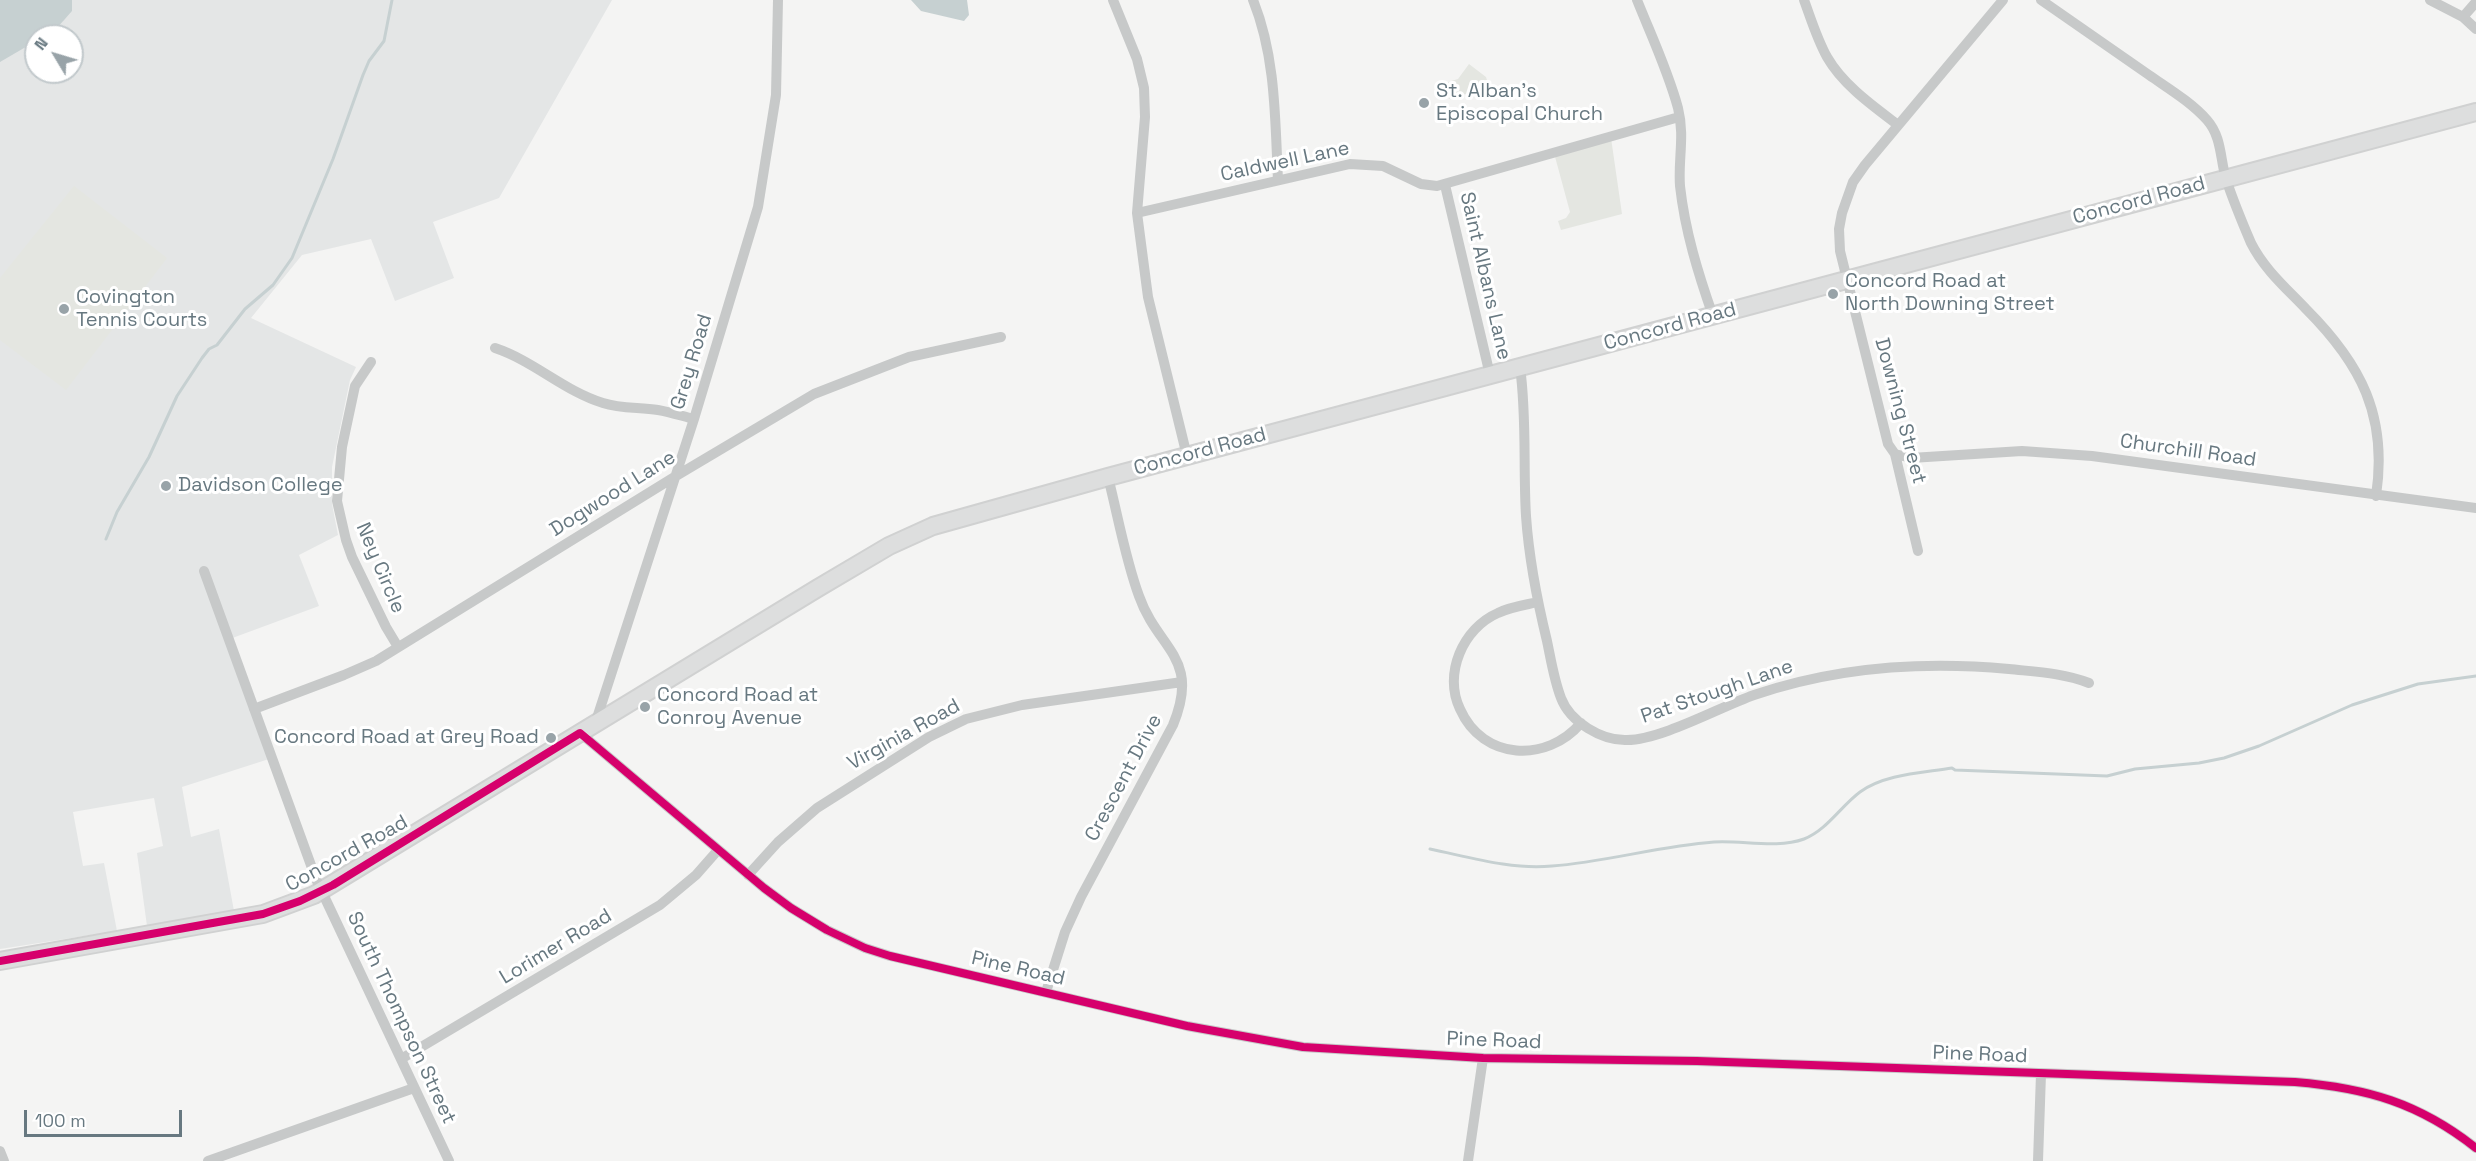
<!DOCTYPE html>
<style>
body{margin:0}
#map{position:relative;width:2476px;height:1161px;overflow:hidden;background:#f4f4f3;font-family:"Space Grotesk",sans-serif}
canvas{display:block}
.north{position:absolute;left:24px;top:24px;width:60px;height:60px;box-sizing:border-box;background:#fff;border:2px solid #c2c9cc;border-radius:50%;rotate:308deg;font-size:16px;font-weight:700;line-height:24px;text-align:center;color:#677880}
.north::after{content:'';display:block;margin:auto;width:21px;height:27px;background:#98a3a8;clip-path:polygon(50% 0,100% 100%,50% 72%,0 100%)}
.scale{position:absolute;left:24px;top:1110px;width:158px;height:27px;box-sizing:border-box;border:3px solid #677880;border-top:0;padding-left:8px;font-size:18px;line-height:21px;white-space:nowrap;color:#677880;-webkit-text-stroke:4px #fff;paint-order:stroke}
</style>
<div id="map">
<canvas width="2476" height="1161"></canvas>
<div class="north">N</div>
<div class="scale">100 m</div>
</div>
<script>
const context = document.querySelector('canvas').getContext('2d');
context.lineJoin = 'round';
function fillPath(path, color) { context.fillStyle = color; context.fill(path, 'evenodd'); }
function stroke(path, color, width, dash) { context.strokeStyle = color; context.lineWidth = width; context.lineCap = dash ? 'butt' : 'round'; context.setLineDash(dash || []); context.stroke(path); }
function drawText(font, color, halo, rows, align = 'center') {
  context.font = font + ' "Space Grotesk",sans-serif'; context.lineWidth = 6; context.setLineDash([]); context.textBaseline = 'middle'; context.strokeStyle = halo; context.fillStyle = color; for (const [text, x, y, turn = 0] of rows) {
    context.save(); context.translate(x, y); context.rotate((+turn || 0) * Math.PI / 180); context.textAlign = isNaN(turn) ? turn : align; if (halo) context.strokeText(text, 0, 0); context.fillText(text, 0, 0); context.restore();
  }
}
const built = new Path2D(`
 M0,0H612L499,198L433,222L454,278L395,301L371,239L302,255L251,318L356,367L350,380L332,467V504L338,535L299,555L319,606L227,640L269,759L182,787L191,837L219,829L234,911L147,926L137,853L163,846L154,798L73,812L83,866L104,863L117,931L0,949ZM36,36H72V72H36Z`);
const green = new Path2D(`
 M1469,64L1486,77L1489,87L1449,99L1445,83L1458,79Z
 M1611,138L1622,214L1561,230L1558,221L1566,218L1570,212L1554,153Z
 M74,186L167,258L66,390L0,340V278Z`);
const water = new Path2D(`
 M0,0H72V11C61,23 53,36 36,36V41L0,62Z
 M911,0H967L969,15L964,21L921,11Z`);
const stream = new Path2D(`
 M106,539L117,512L149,457L177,396L202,358L209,349L217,345L245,309L273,285L292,258L333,159L363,75L369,61L384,41L392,0
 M1430,849C1469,857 1511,870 1552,866C1606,862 1659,846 1714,842C1742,840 1777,849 1804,839C1827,830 1841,806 1860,792C1885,774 1922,773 1952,768L1955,770L2107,776L2135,769L2199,763L2224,758L2259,746L2352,705L2418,684L2476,676`);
const minor = new Path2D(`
 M1113,0L1137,59L1144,88L1145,117L1137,213L1148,297L1187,456
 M1253,0C1276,57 1275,119 1278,180
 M1637,0C1651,35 1668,71 1678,108C1685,136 1678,159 1680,186C1685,231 1698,273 1713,316
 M1804,0C1811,19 1817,39 1827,57C1843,85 1873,106 1898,125
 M2041,0C2077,25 2113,50 2149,75C2169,89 2191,102 2207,120C2222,137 2220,159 2226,179C2233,200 2242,222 2251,243C2264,269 2286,288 2306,309C2361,364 2388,416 2376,496
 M2430,0L2463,17L2476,29
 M2463,17L2476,2
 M1445,185L1490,375
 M1137,213L1350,164L1383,166L1421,184L1437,186L1679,117
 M495,348C534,361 564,391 603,403C621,409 640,407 658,410C670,412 682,416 694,419
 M371,362L355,386L342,447L337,501L346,540L352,557L386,627L398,647
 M1520,367C1527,417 1523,466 1526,516C1529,559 1537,600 1547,641C1551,660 1554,680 1561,698C1570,722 1602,741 1627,740C1661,740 1720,707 1754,695C1836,667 1923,661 2009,669C2037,672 2063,673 2089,683
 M1895,454L1911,458L2022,451L2092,456L2476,508
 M1918,551L1895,454L1888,444L1840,251L1839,229L1842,213L1853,182L1865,165L2003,0
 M204,571L316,879L449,1161
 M1538,602C1525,605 1510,607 1498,613C1463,628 1443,674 1460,709C1483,761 1547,763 1581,723
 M254,709L344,675L376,661L676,476L814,394L909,357L1001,337
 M595,724L694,419L758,207L776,95L778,0
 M580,733L764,888L791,908L827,930L865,948L890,956L1187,1026L1303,1047L1483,1058L1697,1061L2295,1082C2367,1088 2419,1103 2476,1148
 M748,875L778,842L817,808L929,737L966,719L1022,705L1182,682
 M1046,992L1065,932L1081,897L1173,725C1201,657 1158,650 1139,596C1125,558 1118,516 1108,477
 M401,1059L660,905L696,875L718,850
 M0,1151L4,1161
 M208,1161L414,1088
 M1468,1161L1483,1058
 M2038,1161L2041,1074`);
const secondary = new Path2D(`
 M0,961L263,914L314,895L818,588L889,546L933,526L1108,477L2476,112`);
const cycleway = new Path2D(`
 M0,961L263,914L300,901L333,885L580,733L764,888L791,908L827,930L865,948L890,956L1187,1026L1303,1047L1483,1058L1697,1061L2295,1082C2367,1088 2419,1103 2476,1148`);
const markers = [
 [1424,103,6,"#98a3a8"],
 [1833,294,6,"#98a3a8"],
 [64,309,6,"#98a3a8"],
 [166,486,6,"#98a3a8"],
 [645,707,6,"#98a3a8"],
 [551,738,6,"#98a3a8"]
];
const poiNames = [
 ["St. Alban's",1436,92],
 ["Episcopal Church",1436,115],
 ["Concord Road at",1845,282],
 ["North Downing Street",1845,305],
 ["Covington",76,298],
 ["Tennis Courts",76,321],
 ["Davidson College",178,486],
 ["Concord Road at",657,696],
 ["Conroy Avenue",657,719],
 ["Concord Road at Grey Road",539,738,"right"]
];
const streetNames = [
 ["Caldwell Lane",1285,162,-12],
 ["Concord Road",2139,201,-15],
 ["Saint Albans Lane",1485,276,77],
 ["Concord Road",1670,327,-15],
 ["Grey Road",692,362,-73],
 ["Downing Street",1900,411,75],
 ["Churchill Road",2188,451,8],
 ["Concord Road",1200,452,-15],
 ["Dogwood Lane",613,494,-32],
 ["Ney Circle",380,568,67],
 ["Pat Stough Lane",1717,692,-19],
 ["Virginia Road",904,735,-29],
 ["Crescent Drive",1124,778,-62],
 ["Concord Road",347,854,-29],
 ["Lorimer Road",556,947,-31],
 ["Pine Road",1018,969,13],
 ["South Thompson Street",401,1018,65],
 ["Pine Road",1494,1041,2],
 ["Pine Road",1980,1055,2]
];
fillPath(built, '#e4e6e6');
fillPath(green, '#e4e6e1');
fillPath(water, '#c6d0d1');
stroke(stream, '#c6d0d1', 3);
stroke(secondary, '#d0d1d1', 20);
stroke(minor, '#c7c9c9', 10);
stroke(secondary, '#dddede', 16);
stroke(cycleway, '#d6006c', 8);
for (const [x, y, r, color] of markers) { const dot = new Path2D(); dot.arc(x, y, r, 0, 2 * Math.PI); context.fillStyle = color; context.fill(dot); stroke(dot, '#fff', 2); }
drawText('20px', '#677880', '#fff', poiNames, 'left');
drawText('20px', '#677880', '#fff', streetNames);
</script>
